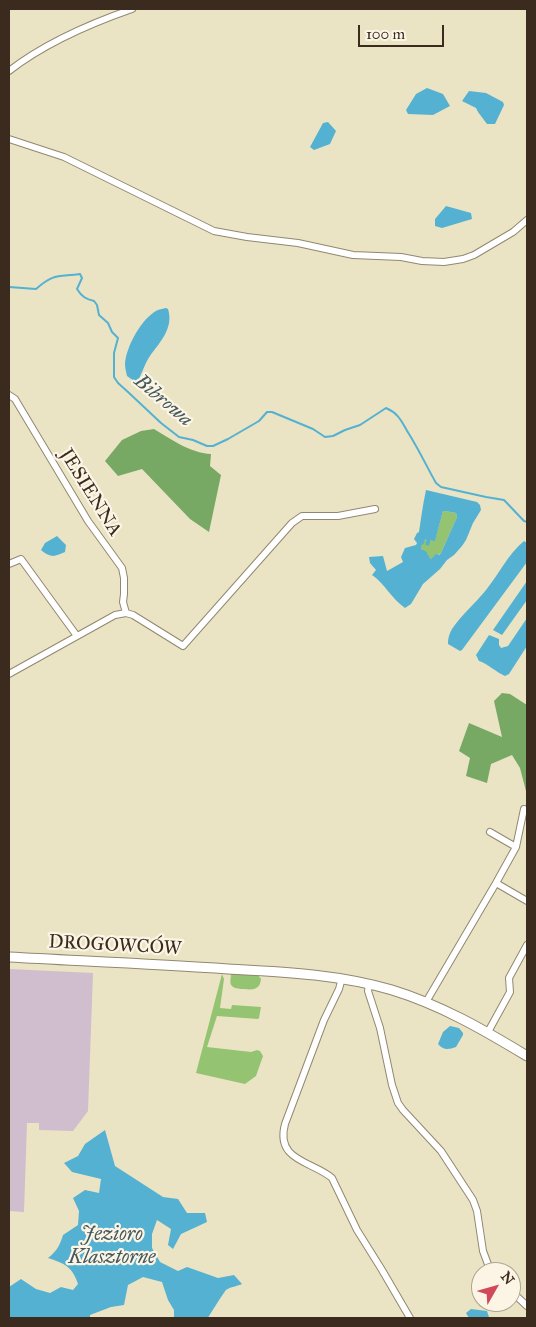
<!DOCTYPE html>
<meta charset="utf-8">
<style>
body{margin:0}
#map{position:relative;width:536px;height:1327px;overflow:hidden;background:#eae4c4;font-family:"IM FELL Great Primer",serif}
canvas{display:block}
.frame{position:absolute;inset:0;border:10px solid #3b2a1e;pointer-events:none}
.north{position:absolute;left:471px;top:1262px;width:50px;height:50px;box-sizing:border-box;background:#fcf5e5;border:1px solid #afa495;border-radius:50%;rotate:52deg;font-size:14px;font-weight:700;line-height:20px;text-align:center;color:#3b2a1e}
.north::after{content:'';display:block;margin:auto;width:18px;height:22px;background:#d1495b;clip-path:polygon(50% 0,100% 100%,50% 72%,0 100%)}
.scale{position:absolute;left:358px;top:25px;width:86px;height:22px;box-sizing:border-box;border:2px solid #3b2a1e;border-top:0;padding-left:6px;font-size:15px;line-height:18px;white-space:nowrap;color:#3b2a1e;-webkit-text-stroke:4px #fcf5e5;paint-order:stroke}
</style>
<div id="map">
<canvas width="536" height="1327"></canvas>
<div class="frame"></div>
<div class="north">N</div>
<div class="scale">100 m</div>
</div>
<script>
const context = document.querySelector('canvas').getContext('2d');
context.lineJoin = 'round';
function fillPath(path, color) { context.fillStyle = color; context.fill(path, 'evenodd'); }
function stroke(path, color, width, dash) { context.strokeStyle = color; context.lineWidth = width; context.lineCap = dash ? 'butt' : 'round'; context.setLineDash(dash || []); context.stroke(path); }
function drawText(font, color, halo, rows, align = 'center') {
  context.font = font + ' "IM FELL Great Primer",serif'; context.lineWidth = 4.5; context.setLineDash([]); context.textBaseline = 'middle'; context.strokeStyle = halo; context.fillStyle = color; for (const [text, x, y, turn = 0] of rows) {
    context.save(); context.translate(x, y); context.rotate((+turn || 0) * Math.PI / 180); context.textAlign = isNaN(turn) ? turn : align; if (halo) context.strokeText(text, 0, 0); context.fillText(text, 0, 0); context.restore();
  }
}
const industrial = new Path2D(`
 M9,969L93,973L88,1111L73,1131L39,1130V1123H27L24,1212L9,1211Z`);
const green = new Path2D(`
 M443,511H445L456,513L457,517L441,553L431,559L421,549V546L425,539H428L427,541H429L430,540H435Z
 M232,973L258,975L261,979C260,990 253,990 244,989C240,989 235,989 232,986C229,983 231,978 231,974Z
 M222,974L224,979L220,1008L231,1009L232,1005L261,1007L259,1018L258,1019L217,1016L207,1047L251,1052L257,1050L260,1051L263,1056L256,1076L245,1084L196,1073Z`);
const forest = new Path2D(`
 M154,429C171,439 190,453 211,454L210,466L221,475L209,532L190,519L142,469L118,476L105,461L122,440L141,431Z
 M502,693L510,694L527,705V795L520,768L512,755L491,764L487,783L466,776L470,758L459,751L469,723L502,737L494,701Z`);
const water = new Path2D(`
 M427,88L443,94L450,106L433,115L408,114L406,110L416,94Z
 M469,91L486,93L503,102L504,105L495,124H487L478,112L476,108L462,101Z
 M328,122L336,131L330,144L314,150L310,147L323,123Z
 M446,206L471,213L472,219L442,228L435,226V219Z
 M166,308L168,309C174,328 160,342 150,356C145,363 142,373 138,381H134L127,376C126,372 125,367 125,364C126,347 142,317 158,310C160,309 163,309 166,308Z
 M426,490L477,502L480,505L481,510L473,523L466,540L462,546L454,555L447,560L440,569L423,584L411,604L405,608C392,599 384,583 372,575L376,570L370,563L369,557L383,556L387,571L403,562L401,557L405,548L416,545L417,543L414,539L417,533L419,532C421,518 423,504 426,490ZM443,511H445L456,513L457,517L441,553L439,555L436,554L431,559L427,554V552L421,549V546L424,543L425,539L427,540L425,544L428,546L430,543V540L435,541Z
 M57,536L66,545L65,552C54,557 51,558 41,550L45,543Z
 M524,541L527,543V562L462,650L460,651L448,644C448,638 449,635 452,629C461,615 475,604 486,590C499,574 508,554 524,541Z
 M527,581V600L502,635L493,630Z
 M527,618V646L509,674L505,676C496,672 488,664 479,661L476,655L489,635L499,639V645L501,648L508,646Z
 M450,1026L459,1028L463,1033V1035L456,1047C448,1050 443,1050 438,1044L443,1032Z
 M105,1130L115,1166L163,1197L178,1199L187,1213H205L207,1222L181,1234L173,1249L168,1245L171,1229L157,1220L152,1234V1248L160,1262L178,1271L187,1267L218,1278L234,1275L242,1284C238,1286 230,1287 226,1290C224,1292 209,1316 208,1318H174V1310L168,1300L162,1282L143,1277L128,1285L124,1305L111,1307L90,1315V1318H9V1287L21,1279L36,1289L50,1293L61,1287L73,1290L78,1284C72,1266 65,1264 48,1258C57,1251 60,1245 63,1235L78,1225L79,1211L73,1198L85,1190L99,1193L101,1179L72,1172L64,1163L78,1156L85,1144Z
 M471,1309L487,1311L489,1317L487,1318H469L466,1313Z`);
const stream = new Path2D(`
 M9,287L36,289C54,273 58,277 80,274L82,278L77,289C82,297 86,299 94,301L97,305L99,315L108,323L112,332L118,338L114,353V377L118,383L128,392L161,423L179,437L193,440L207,446H213L228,439L259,421L267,412H272L313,429L325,437L333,436L345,430L360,425L386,408C400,414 402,423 409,434C419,450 427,467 436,483L441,487L486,497L504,500L524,521L527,522`);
const street = new Path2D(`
 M9,71C45,43 89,24 132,9
 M9,139L64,157L214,231L247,237L298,243L353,255L401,257L422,261L444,262L463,259L474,255L513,232L527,220
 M9,395L15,399L88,521L122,568L124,578V594L123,602L126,613
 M9,564L21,559L77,636
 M9,674L115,615L126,613L133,615L183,646L292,523L302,516H338L375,509
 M490,832L516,847
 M496,883L516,847L524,809
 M342,978L339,989L324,1020L285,1124C275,1161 312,1161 332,1178L357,1230L382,1270L410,1318
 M369,984L368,991L380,1028L392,1085L398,1103L403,1110L441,1151L473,1200L477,1211L483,1251L489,1267L493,1272
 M426,1002L496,883L527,901
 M488,1032L510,992L509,978L527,945
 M511,1291L527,1306`);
const secondary = new Path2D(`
 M9,957C82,961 155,964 228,969C284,972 337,974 392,990C441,1005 484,1030 527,1056`);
const streetNames = [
 ["JESIENNA",90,493,58],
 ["DROGOWCÓW",115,946,3]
];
const waterNames = [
 ["Bibrowa",163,401,40],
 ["Jezioro",112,1235],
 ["Klasztorne",112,1258]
];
fillPath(industrial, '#d0bdce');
fillPath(green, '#94c372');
fillPath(forest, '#77a964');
fillPath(water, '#54b1d2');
stroke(stream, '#54b1d2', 2);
stroke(street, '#928771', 8);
stroke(secondary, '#928771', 11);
stroke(street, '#fff', 6);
stroke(secondary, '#fff', 9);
drawText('19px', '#3b2a1e', '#fcf5e5', streetNames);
drawText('italic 20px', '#44595d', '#fcf5e5', waterNames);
</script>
